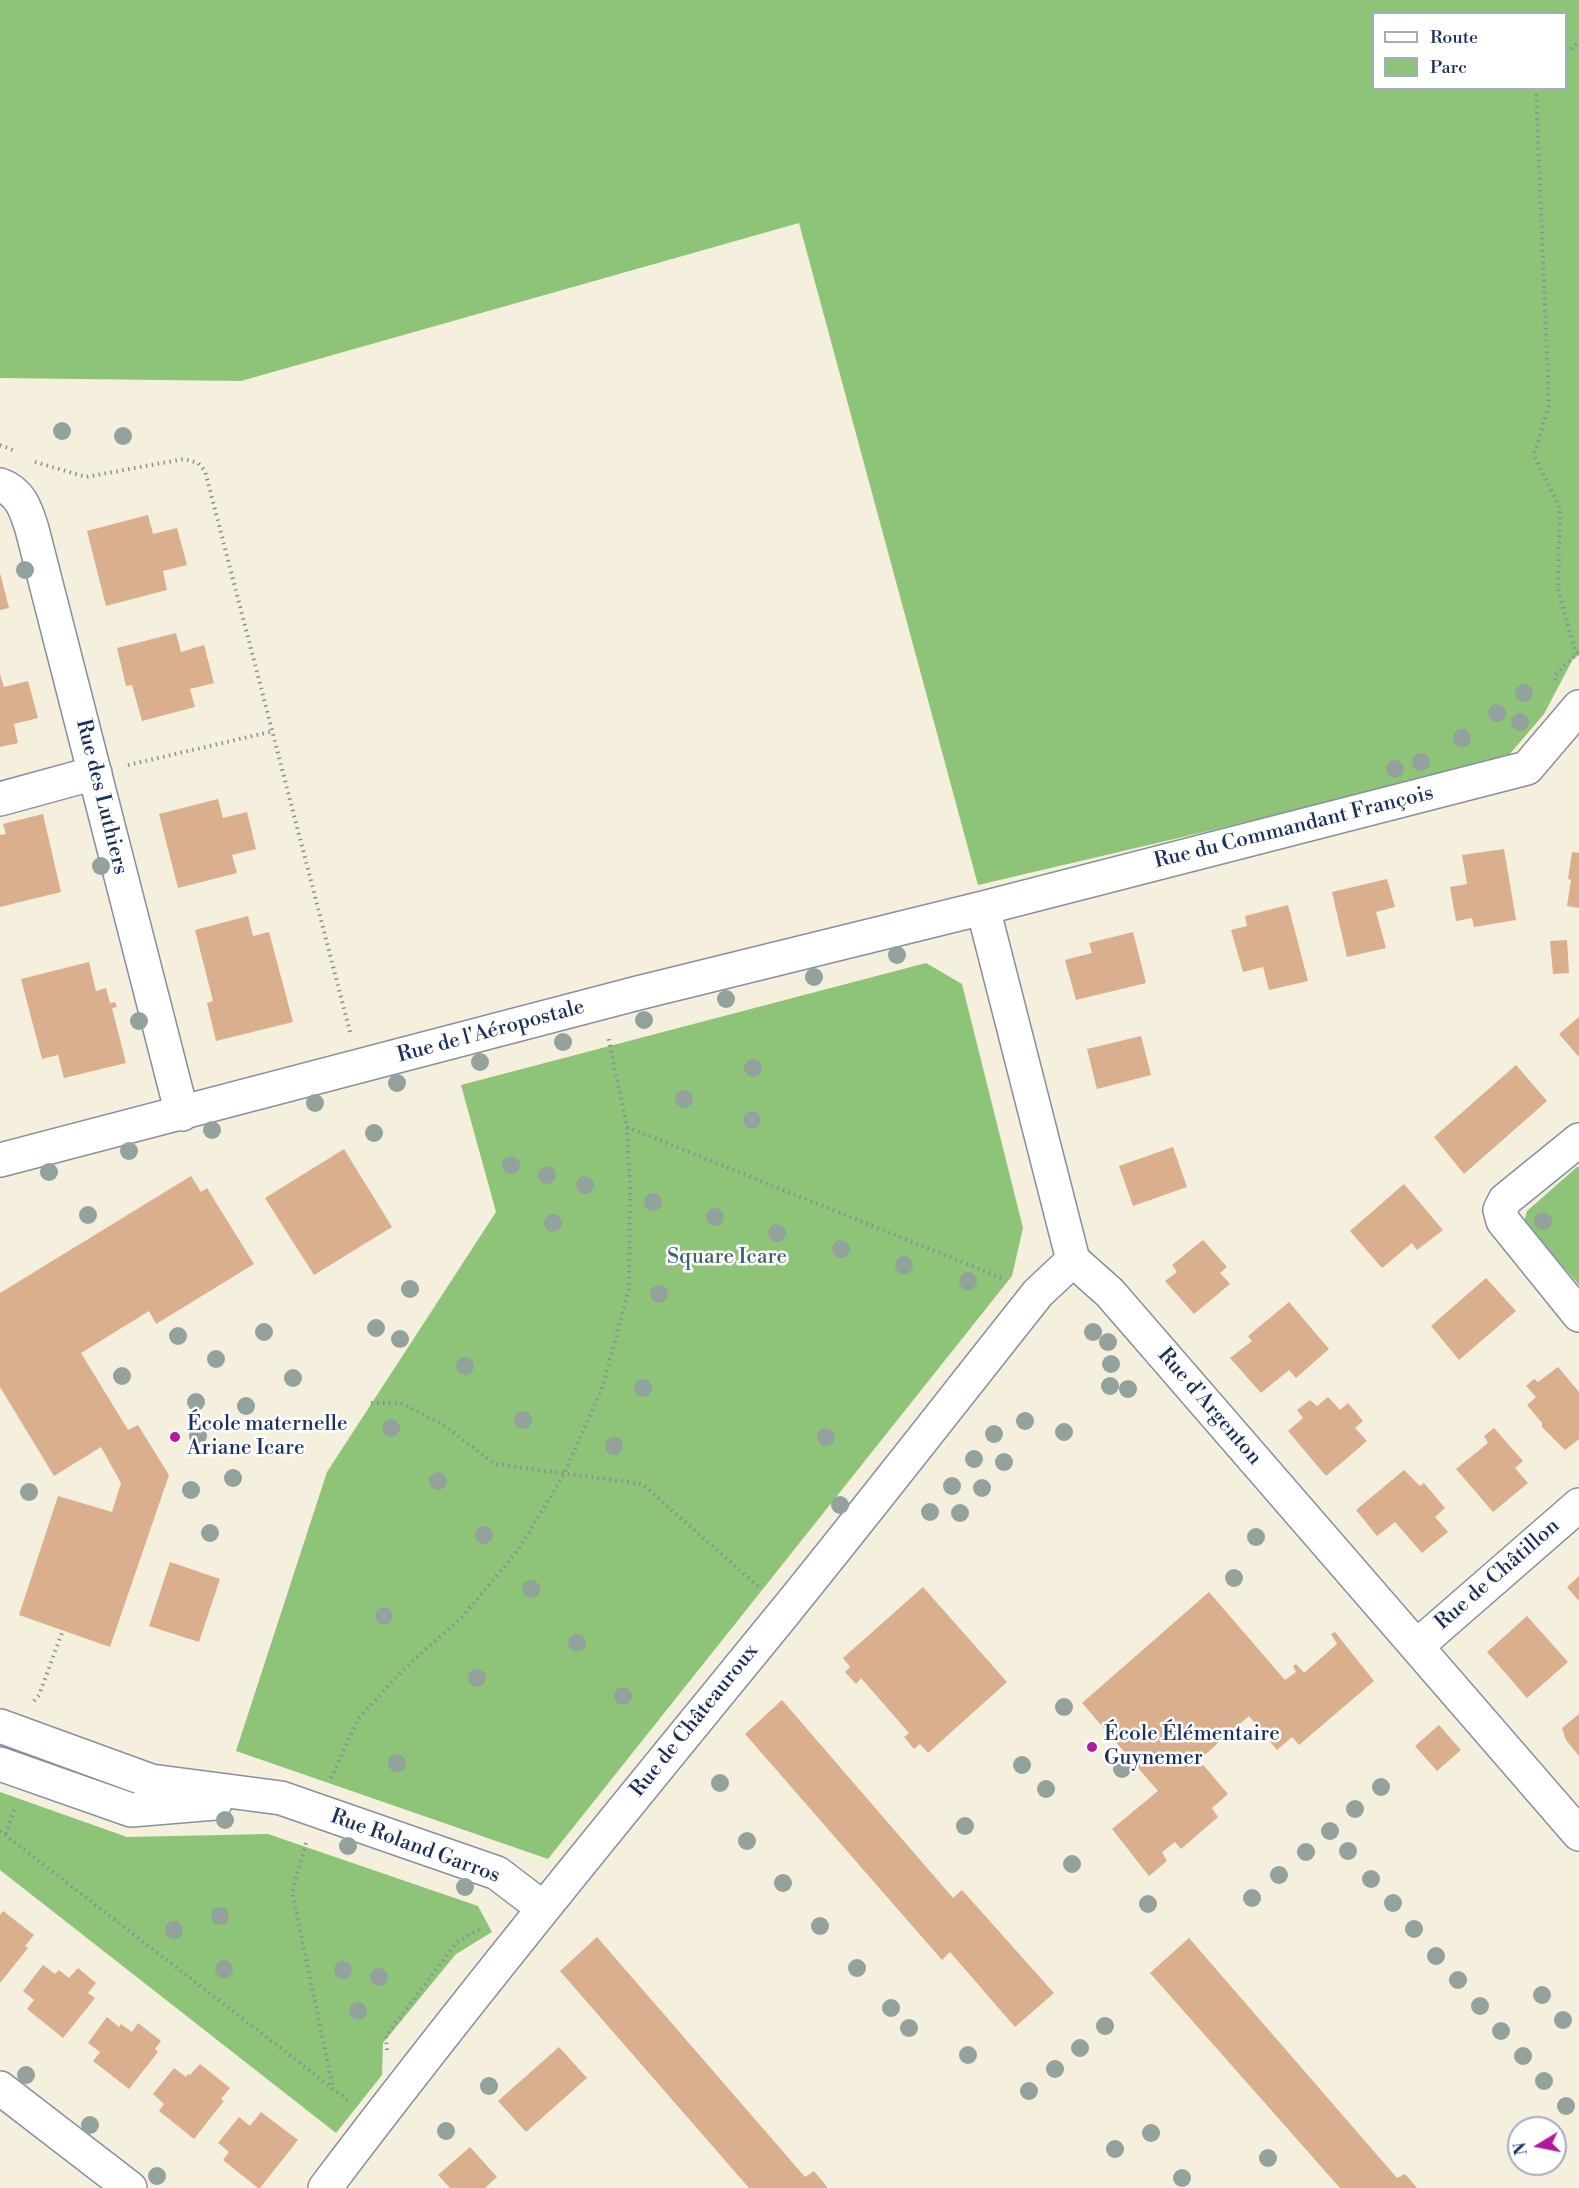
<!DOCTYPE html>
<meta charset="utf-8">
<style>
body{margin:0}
#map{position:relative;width:1579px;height:2188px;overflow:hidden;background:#f5efdd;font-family:"Libre Bodoni",serif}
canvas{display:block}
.legend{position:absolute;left:1372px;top:12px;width:195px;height:78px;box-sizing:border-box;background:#fff;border:2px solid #a4acbf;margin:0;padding:8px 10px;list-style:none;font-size:18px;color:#1b2f5e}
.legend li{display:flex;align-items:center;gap:12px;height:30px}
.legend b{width:30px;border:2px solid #a4acbf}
.north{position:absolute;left:1507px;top:2116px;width:60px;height:60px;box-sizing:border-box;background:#fff;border:2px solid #a4acbf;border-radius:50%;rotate:260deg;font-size:16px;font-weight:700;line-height:24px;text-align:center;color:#1b2f5e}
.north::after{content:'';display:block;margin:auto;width:21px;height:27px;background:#b5179e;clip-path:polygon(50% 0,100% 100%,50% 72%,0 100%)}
</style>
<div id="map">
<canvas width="1579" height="2188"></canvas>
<ul class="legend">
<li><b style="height:8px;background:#fff"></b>Route</li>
<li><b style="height:16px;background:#8ec477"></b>Parc</li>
</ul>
<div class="north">N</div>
</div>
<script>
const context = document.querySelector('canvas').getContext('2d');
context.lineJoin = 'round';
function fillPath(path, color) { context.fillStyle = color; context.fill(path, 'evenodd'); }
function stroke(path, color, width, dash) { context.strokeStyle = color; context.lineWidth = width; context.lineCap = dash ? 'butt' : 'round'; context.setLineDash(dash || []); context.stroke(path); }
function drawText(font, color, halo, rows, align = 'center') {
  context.font = font + ' "Libre Bodoni",serif'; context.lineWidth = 5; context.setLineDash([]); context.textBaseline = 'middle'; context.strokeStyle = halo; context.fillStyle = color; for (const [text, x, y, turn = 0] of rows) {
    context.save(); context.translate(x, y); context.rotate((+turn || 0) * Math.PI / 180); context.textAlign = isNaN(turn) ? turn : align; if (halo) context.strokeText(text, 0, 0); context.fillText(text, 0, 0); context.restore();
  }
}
const green = new Path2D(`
 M0,0H1579V655L1573,659L1544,714L1503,762L978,885L799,223L241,381L0,378ZM1374,14H1566V88H1374Z
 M926,963L962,984L1023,1228L1012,1276L548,1859L236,1751L327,1472L496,1212L461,1085Z
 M1577,1167H1579V1285L1524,1222L1527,1211Z
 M0,1792L127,1837L268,1834L478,1906L492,1932L456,1954L383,2043L382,2075L336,2133L0,1870Z`);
const building = new Path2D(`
 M148,515L153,534L177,528L187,565L163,571L167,590L106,606L87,531Z
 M0,573L9,608L0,610Z
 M176,633L181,652L204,645L214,683L190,689L195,707L142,721L132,685L126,686L117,648Z
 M0,674L4,687L28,681L38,718L14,724L18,743L0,747Z
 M218,799L223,818L247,812L256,849L232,855L237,873L178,888L159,814Z
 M43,814L61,892L0,907V835L6,834L3,824Z
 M1504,849L1516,920L1474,927L1472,918L1456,921L1450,887L1467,884L1462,855Z
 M1572,852L1579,853V908L1567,906L1571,880L1568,879Z
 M1387,879L1395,907L1376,912L1386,948L1347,957L1332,892Z
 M1288,905L1308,981L1269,990L1263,967L1243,972L1231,930L1247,926L1245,916Z
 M248,916L253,936L269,932L293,1022L216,1041L207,1003L213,1001L195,930Z
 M1133,932L1146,983L1076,1000L1065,960L1092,953L1089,943Z
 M1567,940L1569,973L1553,974L1550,941Z
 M89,962L96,991L106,988L110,1003L115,1002L117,1007L112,1008L126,1063L64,1078L58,1055L42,1059L21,979Z
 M1579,1017V1057L1559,1034Z
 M1141,1036L1151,1075L1097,1089L1087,1049Z
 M1516,1065L1547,1101L1464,1174L1434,1137Z
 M1173,1147L1187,1187L1133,1206L1119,1166Z
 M344,1149L392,1227L314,1275L265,1198Z
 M191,1176L201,1192L207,1188L254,1264L156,1324L149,1311L81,1353L128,1430L138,1425L169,1475L110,1647L19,1615L58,1496L112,1512L121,1483L101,1447L54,1476L0,1387V1293Z
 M1404,1184L1443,1230L1417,1250L1412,1243L1382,1268L1350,1231Z
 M1203,1240L1227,1267L1220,1273L1230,1284L1194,1314L1165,1281L1177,1272L1172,1265Z
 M1486,1278L1516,1311L1459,1360L1431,1326Z
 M1289,1302L1329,1349L1296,1378L1289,1370L1261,1393L1230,1358L1252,1341L1248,1336Z
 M1558,1367L1579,1392V1439L1565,1450L1542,1427V1423L1527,1405L1536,1397L1526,1386L1534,1379L1538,1382Z
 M1328,1397L1340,1410L1348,1403L1363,1421L1355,1428L1367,1441L1326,1476L1288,1431L1303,1418L1297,1410L1310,1400L1317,1406Z
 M1494,1428L1523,1461L1515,1468L1528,1483L1493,1512L1456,1469L1488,1443L1484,1436Z
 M1404,1470L1420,1486L1424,1483L1445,1508L1435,1517L1448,1532L1422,1553L1395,1522L1377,1536L1356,1510Z
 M170,1562L220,1579L199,1642L149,1626Z
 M1579,1576V1601L1567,1587Z
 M923,1587L1007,1682L928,1753L920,1744L914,1749L904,1737L909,1733L861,1678L856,1684L845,1672L850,1667L843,1658Z
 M1209,1592L1285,1680L1296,1672L1293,1666L1296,1664L1304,1673L1337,1644L1331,1634L1335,1632L1374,1681L1299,1745L1292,1737L1277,1750L1249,1716L1199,1760L1228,1794L1212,1808L1218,1817L1181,1849L1175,1842L1162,1852L1167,1861L1149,1876L1112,1829L1158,1791L1082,1703Z
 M1527,1616L1568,1662L1527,1698L1487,1652Z
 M782,1700L953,1898L962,1890L1054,1993L1015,2027L950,1952L942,1960L745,1734Z
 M1579,1714V1756L1566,1740L1562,1728Z
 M1439,1725L1461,1750L1437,1771L1415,1746Z
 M3,1911L34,1935L25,1946L28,1948L0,1983V1915Z
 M597,1937L805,2177L814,2171L828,2188H749L560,1971Z
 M1189,1938L1397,2178L1405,2174L1417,2188H1340L1150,1973Z
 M43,1965L55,1974L59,1970L69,1978L78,1968L96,1983L88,1993L95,1998L63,2038L27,2009L34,2000L23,1991Z
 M107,2017L119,2027L121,2024L132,2032L138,2023L161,2041L155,2049L158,2052L129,2089L93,2061L100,2052L88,2043Z
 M559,2047L587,2078L526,2132L498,2101Z
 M200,2064L230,2088L221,2099L224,2101L194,2139L159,2111L164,2104L153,2094L174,2068L186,2077L188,2074L190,2075Z
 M261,2112L298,2140L260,2188H258L223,2160L229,2152L218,2143L239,2117L250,2126Z
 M470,2147L497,2177L485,2188H450L438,2175Z`);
const path = new Path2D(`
 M1566,53L1579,42
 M1536,88L1549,405L1534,455L1560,509L1558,589L1576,654
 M0,445L13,450
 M35,462L86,477L184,459L198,463L205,471L350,1032
 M1555,680V675L1579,652
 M128,765L274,731
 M627,1127L1004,1279
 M371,1403H401L441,1423L495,1464L642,1484L760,1588
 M34,1701L39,1695L63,1630
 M331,1778L358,1719L406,1667L463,1616L519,1549L564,1474L603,1386L629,1288L630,1185L627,1127L608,1036
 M0,1831L349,2101
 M6,1834L15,1807
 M306,1843L292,1892L333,2088
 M387,2050L386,2036L457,1942L480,1929`);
const minor = new Path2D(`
 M0,485C21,492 26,510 32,529L182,1114
 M0,799L95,773
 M983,908L1073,1260L1110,1293L1579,1834
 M1579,1140L1505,1200L1500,1210L1503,1221L1579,1315
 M0,1160L638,993L983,908L1527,768L1579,707
 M1417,1646L1579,1505
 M0,1726L151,1781L281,1798L497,1873L543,1908
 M0,1764L131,1810L215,1803
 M0,2088L130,2188
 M325,2188C473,1992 629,1803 784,1613C870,1507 953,1400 1038,1293L1073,1260`);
const trees = [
 [62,431],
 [123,436],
 [25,570],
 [1524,693],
 [1497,713],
 [1520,722],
 [1462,738],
 [1421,762],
 [1395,769],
 [101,866],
 [897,955],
 [814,977],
 [726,999],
 [644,1020],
 [139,1021],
 [563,1042],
 [480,1062],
 [753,1068],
 [397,1083],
 [684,1099],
 [315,1103],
 [752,1120],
 [212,1130],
 [374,1133],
 [129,1151],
 [511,1165],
 [49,1172],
 [547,1175],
 [585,1185],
 [653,1202],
 [88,1215],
 [715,1217],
 [1543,1221],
 [553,1223],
 [777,1233],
 [841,1249],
 [904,1265],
 [968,1281],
 [410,1289],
 [659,1294],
 [376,1328],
 [264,1332],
 [1093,1332],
 [178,1336],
 [400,1339],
 [1108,1342],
 [216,1359],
 [1111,1364],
 [465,1366],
 [122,1376],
 [293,1378],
 [1110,1386],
 [643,1388],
 [1128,1389],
 [196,1402],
 [246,1406],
 [523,1420],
 [1025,1421],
 [391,1428],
 [1064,1432],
 [994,1434],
 [198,1436],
 [826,1437],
 [614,1446],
 [974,1459],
 [1004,1462],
 [233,1478],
 [438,1481],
 [952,1486],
 [982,1488],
 [191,1490],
 [29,1492],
 [840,1505],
 [930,1512],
 [960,1513],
 [210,1533],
 [484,1535],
 [1256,1537],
 [1234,1578],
 [531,1589],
 [384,1616],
 [577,1643],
 [477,1678],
 [623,1696],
 [1064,1707],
 [397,1763],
 [1022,1765],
 [1122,1769],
 [720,1783],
 [1381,1787],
 [1046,1789],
 [1355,1809],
 [225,1820],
 [965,1826],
 [1330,1831],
 [747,1841],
 [348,1846],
 [1348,1851],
 [1306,1852],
 [1072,1864],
 [1279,1875],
 [1371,1879],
 [783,1883],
 [465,1887],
 [1252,1898],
 [1393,1903],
 [1148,1904],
 [220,1916],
 [820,1926],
 [1414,1929],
 [174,1930],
 [1436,1956],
 [857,1968],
 [224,1969],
 [343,1970],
 [379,1977],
 [1458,1980],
 [1542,1995],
 [1480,2006],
 [891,2008],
 [358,2011],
 [1563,2020],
 [1105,2026],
 [909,2028],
 [1501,2031],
 [1080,2048],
 [968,2055],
 [1523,2056],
 [1055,2069],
 [26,2075],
 [1544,2081],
 [489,2086],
 [1029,2091],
 [1566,2106],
 [90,2125],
 [446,2131],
 [1151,2133],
 [1115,2149],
 [1268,2158],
 [157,2176],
 [1182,2178]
];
const markers = [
 [175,1437,6,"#b5179e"],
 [1092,1747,6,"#b5179e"]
];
const streetNames = [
 ["Rue des Luthiers",101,797,76],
 ["Rue du Commandant François",1294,828,-14],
 ["Rue de l'Aéropostale",491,1032,-15],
 ["Rue d'Argenton",1209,1407,49],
 ["Rue de Châtillon",1498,1575,-41],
 ["Rue de Châteauroux",695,1721,-51],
 ["Rue Roland Garros",415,1847,20]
];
const parkNames = [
 ["Square Icare",727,1258]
];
const poiNames = [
 ["École maternelle",187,1425],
 ["Ariane Icare",187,1449],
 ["École Élémentaire",1104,1735],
 ["Guynemer",1104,1759]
];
fillPath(green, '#8ec477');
fillPath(building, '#daaf8d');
stroke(minor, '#888f9e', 36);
stroke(path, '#888f9e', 4, [1.5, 4.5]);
stroke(minor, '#fff', 33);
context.fillStyle = '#93a29c';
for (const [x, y] of trees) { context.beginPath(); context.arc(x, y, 9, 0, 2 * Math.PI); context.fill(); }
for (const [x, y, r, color] of markers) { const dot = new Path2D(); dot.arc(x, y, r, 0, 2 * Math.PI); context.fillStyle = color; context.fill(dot); stroke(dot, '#fff', 2); }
drawText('21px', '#1b2f5e', '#fff', streetNames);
drawText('21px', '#436367', '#fff', parkNames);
drawText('21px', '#1b2f5e', '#fff', poiNames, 'left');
</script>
